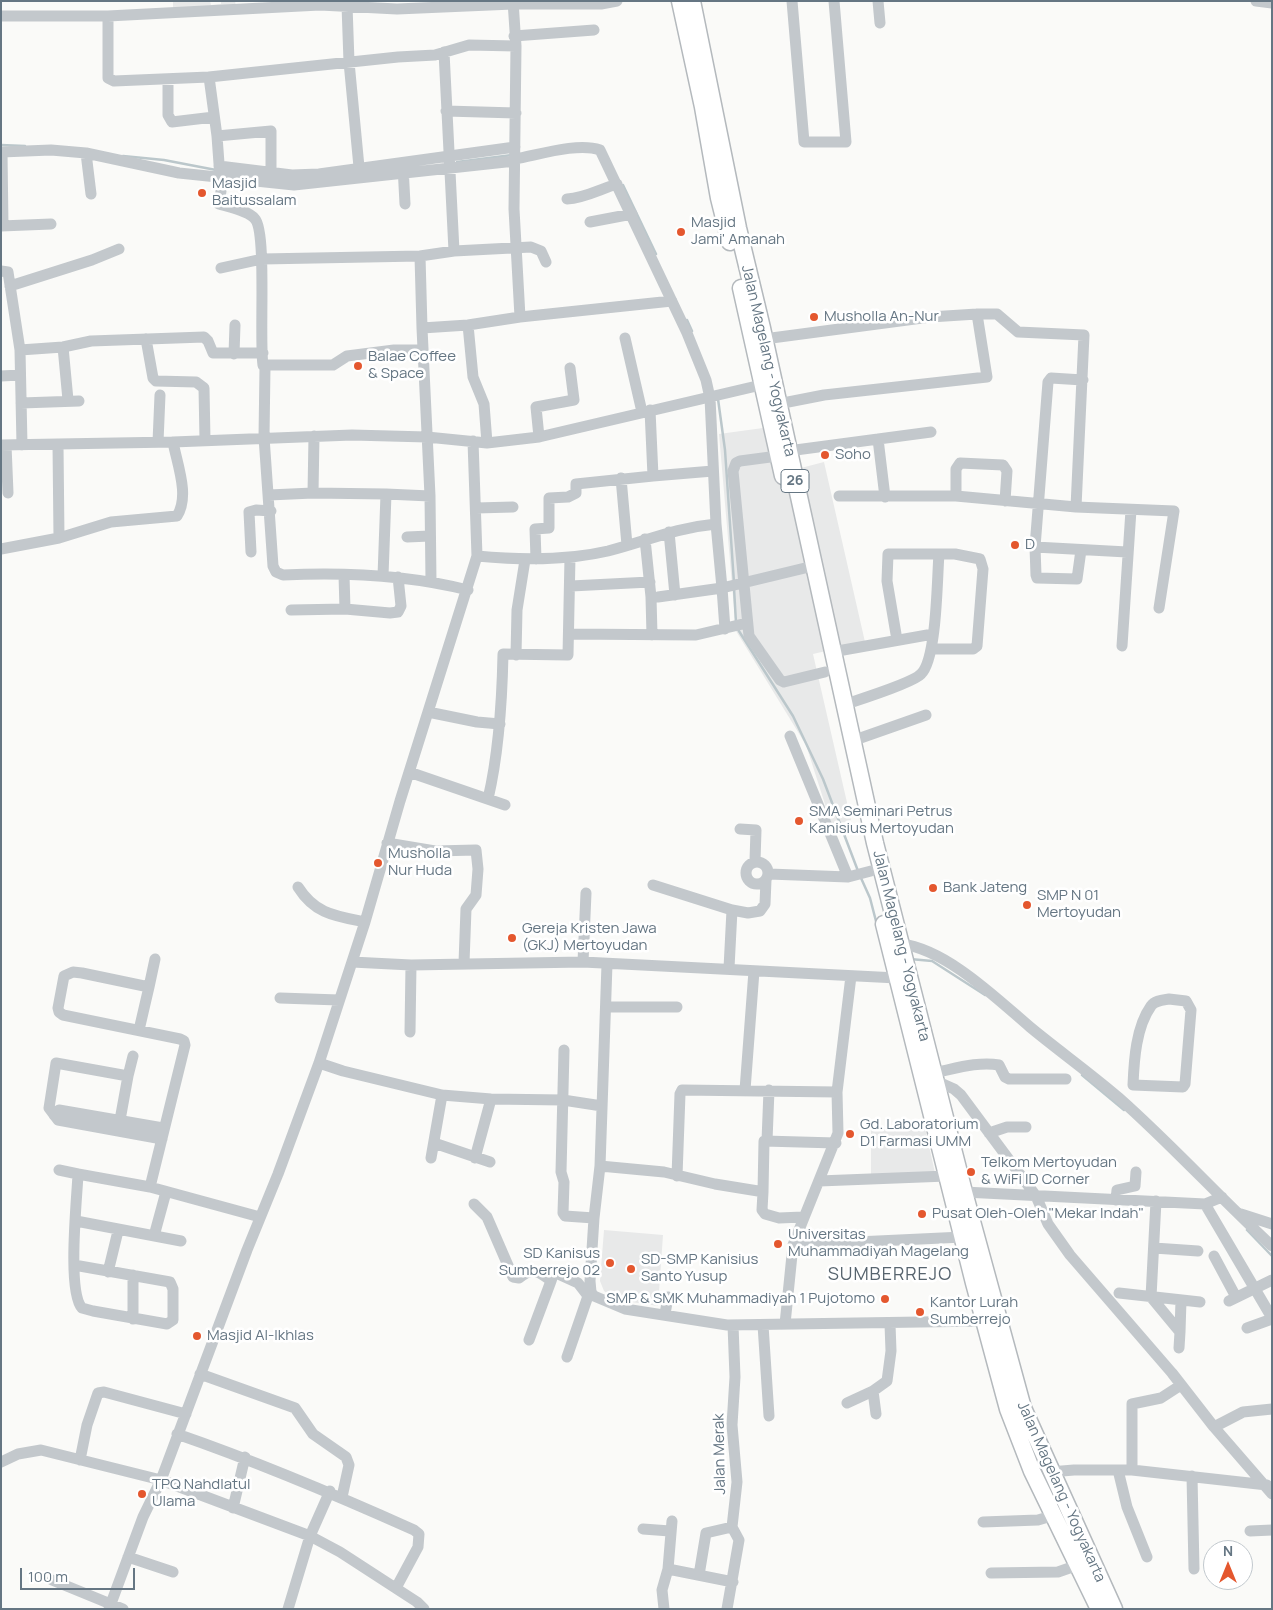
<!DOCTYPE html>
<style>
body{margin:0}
#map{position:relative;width:1273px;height:1610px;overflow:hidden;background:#fafaf8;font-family:Manrope,sans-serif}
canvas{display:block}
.frame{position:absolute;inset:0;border:2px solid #657683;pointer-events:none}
.north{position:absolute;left:1203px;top:1540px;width:50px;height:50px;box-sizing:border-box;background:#fff;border:1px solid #c1c8cd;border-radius:50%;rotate:0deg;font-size:14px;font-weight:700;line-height:20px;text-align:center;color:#657683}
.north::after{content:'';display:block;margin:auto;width:18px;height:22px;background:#e4572e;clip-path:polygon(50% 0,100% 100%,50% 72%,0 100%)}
.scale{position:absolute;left:20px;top:1568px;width:115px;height:22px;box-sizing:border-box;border:2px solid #657683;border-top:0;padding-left:6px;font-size:15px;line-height:18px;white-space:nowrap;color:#657683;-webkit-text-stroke:4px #fff;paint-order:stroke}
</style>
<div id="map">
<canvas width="1273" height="1610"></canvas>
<div class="frame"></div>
<div class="north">N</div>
<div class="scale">100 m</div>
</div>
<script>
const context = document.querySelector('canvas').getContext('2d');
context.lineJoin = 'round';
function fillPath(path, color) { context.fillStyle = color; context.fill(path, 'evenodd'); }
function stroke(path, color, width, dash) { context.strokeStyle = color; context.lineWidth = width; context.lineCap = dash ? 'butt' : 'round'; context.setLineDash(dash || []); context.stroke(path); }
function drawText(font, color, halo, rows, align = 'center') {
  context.font = font + ' Manrope,sans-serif'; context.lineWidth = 5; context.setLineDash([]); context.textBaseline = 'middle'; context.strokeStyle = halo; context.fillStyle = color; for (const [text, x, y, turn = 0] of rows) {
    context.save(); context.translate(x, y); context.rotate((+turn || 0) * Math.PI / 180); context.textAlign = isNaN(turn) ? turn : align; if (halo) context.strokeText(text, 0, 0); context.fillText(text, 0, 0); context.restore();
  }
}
const built = new Path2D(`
 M173,1H210L211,5L221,4V1H235L236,6L173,9Z
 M763,428L774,475L824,462L865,642L813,654L851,820L832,826L806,745L736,631L719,434Z
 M925,1128L935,1173L871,1175V1130Z
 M604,1230L663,1235L658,1306L625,1301L612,1297L604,1291L600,1281Z`);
const stream = new Path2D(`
 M1,145L25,146
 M123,156L164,160L216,170
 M457,162L512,155
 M623,185L656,254
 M687,320L692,331
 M718,399L725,450L734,583
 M734,588L736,623
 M737,628L793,716L823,779L858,871
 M861,878L870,898L877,925
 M910,959L932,961L985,995
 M1082,1075L1124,1110
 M1247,1230L1272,1256`);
const minor = new Path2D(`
 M513,1L516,46L514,209L520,317
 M792,1L804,142H846L834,1
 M878,1L880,23
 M1256,1L1272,3
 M347,5L349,62L359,167
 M1,16H108L320,5L397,9L513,4H601L617,1
 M108,16V78L114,81L209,77L398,57L435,55L469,45L516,46
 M514,36L594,30
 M444,52L454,251
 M209,77L217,136L221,191L219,204C229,207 249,211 255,219C267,232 259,341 263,365H333L347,356L394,350H422
 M168,80V115L172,122L214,117
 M446,111L516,113
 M217,136L271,131V173
 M1,152L51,150L86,153L179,173L294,185L515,161
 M2,152L3,226
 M86,153L91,194
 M515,159C538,155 578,142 600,150L687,333L706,380L710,398L716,524L722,588L658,597
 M219,166L292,175L319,174L515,147
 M403,166L405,204
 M567,199C585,198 600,189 617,184
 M590,222L632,214
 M1,226L51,224
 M420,256L422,328
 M221,268L262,259L420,256L454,251L531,247L541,251L546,262
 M1,271L8,272L20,350L22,445
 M10,286L92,260L119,249
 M468,325L473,377L484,404L487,443
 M625,338L642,412
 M146,339L153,378L156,381L196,382L204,388L205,440
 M764,339L930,317L977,314
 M63,347L68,400
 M20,350L63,347L91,341L204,337L208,341L213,353H263
 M234,354L235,325
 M265,367L264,437L273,566L276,572L283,575C345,572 408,575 468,590
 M1,376L20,375
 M1083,380L1051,378L1048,382L1035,547L1127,552
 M21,403L79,401
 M778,404L824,395L987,377L977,314H997L1018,332L1084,335L1076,507
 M314,436L313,493L386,494
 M539,437L536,407L574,400L570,368
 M878,439L885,497
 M158,442L160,395
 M1,445L173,442L352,435L427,437L487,443L539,437L761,385
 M6,445L8,493
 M58,445L59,538
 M788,451L931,432
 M778,456L740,461L736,463L733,471L749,636L780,680L784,682L825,672
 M653,476L713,471
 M621,478L627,545
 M269,495L313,493
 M430,496L422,328L468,325L520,317L672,301
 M839,496H956L1076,507L1174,511L1159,608
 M956,496V469L960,463L1003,465L1007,471L1005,501
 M476,508L513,507
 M669,532L675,595
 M407,537L430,536
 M645,539L651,597L652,635
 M1035,547L1036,575L1037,578L1077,579L1081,550
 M1,549L59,538L111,522L177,516C190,496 177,464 173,442
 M251,552L249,512L256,510L271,511
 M477,556C521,560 565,561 608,551C647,541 674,528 716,524
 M536,559L535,529L549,528V498L568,497L576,493V484L653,476L650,410
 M344,575L345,609
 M383,576L386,494L430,496L431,581
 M571,586L650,582
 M291,610L345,609L390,613L398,612L401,606L398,577
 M725,629L722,588L805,568
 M569,634L696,635L747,623
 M897,640L887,581L888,554H955L980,559L983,569L977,646L973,649H932
 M1122,646L1131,510
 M832,652L933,634
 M516,655L517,610L525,560
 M843,705C858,700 913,683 921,674C937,659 937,578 939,554
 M428,712L477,722L500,724
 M790,736L848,877
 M852,741L926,715
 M409,772L505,805
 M488,799C499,752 502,703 503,654L568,655L570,557
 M740,829L756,830L755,861
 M387,843L435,851L476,850L478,869L476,895L466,909L464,963
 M746 873a11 11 0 1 1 22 0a11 11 0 1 1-22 0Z
 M769,874L848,877L871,871
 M653,885L732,910L729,968
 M298,887C315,914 335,916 365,922
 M732,910L748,913L760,911L765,904L766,880
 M901,944C946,949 996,998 1030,1027C1059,1051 1090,1073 1119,1098C1172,1145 1220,1198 1272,1246
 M352,962L411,965L583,962L897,978
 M583,962L586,893
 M607,964L600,1166L594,1218L590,1281L591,1292L594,1296L625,1309L727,1325L985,1321
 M149,987L155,959
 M280,998L339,1000
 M1169,999L1186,1001L1191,1010L1185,1084L1183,1087L1133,1085C1134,1060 1136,1027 1151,1006C1155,1000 1163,1000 1169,999Z
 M606,1007H677
 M139,1030L149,987L82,973L73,972L64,976L58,1008L59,1012L63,1015L180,1039L184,1041L185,1045L150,1187L260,1217
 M410,1032L411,965
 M564,1050L561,1172L564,1182L563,1213L565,1216L594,1218
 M319,1063L343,1071L442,1095L491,1099L563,1100L602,1106
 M933,1073C954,1069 978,1061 999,1065L1005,1077L1009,1079H1066
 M128,1076L133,1056
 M936,1081L954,1089L961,1095L1036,1196L1048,1224L1070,1255L1172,1373L1214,1427L1272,1494
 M745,1090L754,971
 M54,1115L59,1110L163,1128
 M118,1131L128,1076L56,1063L49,1108L58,1120L162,1139
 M989,1133L1007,1127H1026
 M767,1141L769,1090
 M434,1143L490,1162
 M431,1158L442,1095
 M475,1158L491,1099
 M600,1166L664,1172L715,1184L758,1191L763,1192L762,1210L765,1214L779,1218L803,1217
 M59,1170L78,1174
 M677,1176L680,1094L682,1090L837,1092
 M819,1181L947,1176
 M763,1192L764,1141L836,1143
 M964,1192L1205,1204L1222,1197
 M1116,1200L1117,1190L1135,1186L1136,1172
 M1156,1201L1151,1297L1180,1332L1179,1348
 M474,1204L487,1217L513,1277L519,1278C532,1267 539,1271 551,1281L553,1275L556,1273L578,1283L588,1296L591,1292
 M1205,1204L1272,1318
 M1241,1214L1272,1224
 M76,1221L181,1241
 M154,1236L166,1192
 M793,1245L963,1237
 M1154,1248L1198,1251
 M1214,1256L1236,1297
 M74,1265L170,1282L173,1289V1320L167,1324L93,1311L82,1308C67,1292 77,1198 78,1174L150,1187
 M108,1272L118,1231
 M1119,1293L1200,1302
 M1229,1301L1272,1280
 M665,1314L668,1297
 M133,1319V1275
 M785,1324L793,1245L838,1133L837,1092L851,976
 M763,1325L769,1416
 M1247,1328L1272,1319
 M1180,1332L1181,1300
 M529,1340L551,1281
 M567,1357L588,1296
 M200,1374L295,1408L313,1434L346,1457L349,1465L342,1497
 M873,1391L876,1414
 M847,1403L873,1391L887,1381L891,1351L890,1324
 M1214,1427L1243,1412L1272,1409
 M177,1434C258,1462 336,1495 414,1530L419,1534L418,1547L396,1588
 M80,1460L87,1425L98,1393L104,1392L186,1414
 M1,1462L18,1454L41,1450L161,1480L310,1536L340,1552L417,1602L424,1609
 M1118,1470L1127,1507L1147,1557
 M1132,1470V1404L1161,1398L1181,1385
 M1050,1472L1074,1470H1132L1267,1485
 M1192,1476L1194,1569
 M233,1508L245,1457
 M983,1522L1038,1520L1055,1515
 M643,1529L670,1531
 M1250,1531L1272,1530
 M128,1557L173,1572
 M668,1569L672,1521
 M991,1573L1058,1572L1078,1565
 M699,1575L706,1533L732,1527
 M52,1580L123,1609
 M109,1609L143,1517L161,1480L247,1250L278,1174L319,1063L365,922L400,801L477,556L473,441
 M288,1609L310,1536L330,1491
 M664,1609L662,1590L668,1569L733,1582
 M727,1609L739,1540L732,1527L737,1482L732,1425L735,1377L733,1325`);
const highway = new Path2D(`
 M680,1L703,107L719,198L730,242
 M692,1L738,228L762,328L875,843L964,1192L1023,1408L1114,1609
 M741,288L783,476
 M884,924L974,1283L1008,1409L1032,1471L1099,1609`);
const markers = [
 [202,193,5,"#e4572e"],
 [681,232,5,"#e4572e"],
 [814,317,5,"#e4572e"],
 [358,366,5,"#e4572e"],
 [825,455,5,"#e4572e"],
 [1015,545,5,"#e4572e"],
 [799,821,5,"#e4572e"],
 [378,863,5,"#e4572e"],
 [933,888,5,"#e4572e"],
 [1027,905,5,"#e4572e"],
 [512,938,5,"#e4572e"],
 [850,1134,5,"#e4572e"],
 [971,1172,5,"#e4572e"],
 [922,1214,5,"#e4572e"],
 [778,1244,5,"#e4572e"],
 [610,1263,5,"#e4572e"],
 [631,1269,5,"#e4572e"],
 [885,1299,5,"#e4572e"],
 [920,1312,5,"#e4572e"],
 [197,1336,5,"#e4572e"],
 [142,1494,5,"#e4572e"]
];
const shields = [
 [795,481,28]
];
const shieldNames = [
 ["26",795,481]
];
const poiNames = [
 ["Masjid",212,184],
 ["Baitussalam",212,201],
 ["Masjid",691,223],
 ["Jami' Amanah",691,240],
 ["Musholla An-Nur",824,317],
 ["Balae Coffee",368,357],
 ["& Space",368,374],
 ["Soho",835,455],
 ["D",1025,545],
 ["SMA Seminari Petrus",809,812],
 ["Kanisius Mertoyudan",809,829],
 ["Musholla",388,854],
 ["Nur Huda",388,871],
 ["Bank Jateng",943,888],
 ["SMP N 01",1037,896],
 ["Mertoyudan",1037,913],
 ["Gereja Kristen Jawa",522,929],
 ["(GKJ) Mertoyudan",522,946],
 ["Gd. Laboratorium",860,1125],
 ["D1 Farmasi UMM",860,1142],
 ["Telkom Mertoyudan",981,1163],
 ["& WiFi ID Corner",981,1180],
 ["Pusat Oleh-Oleh \"Mekar Indah\"",932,1214],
 ["Universitas",788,1235],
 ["Muhammadiyah Magelang",788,1252],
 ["SD Kanisus",600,1254,"right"],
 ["Sumberrejo 02",600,1271,"right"],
 ["SD-SMP Kanisius",641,1260],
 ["Santo Yusup",641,1277],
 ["SMP & SMK Muhammadiyah 1 Pujotomo",875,1299,"right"],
 ["Kantor Lurah",930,1303],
 ["Sumberrejo",930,1320],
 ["Masjid Al-Ikhlas",207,1336],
 ["TPQ Nahdlatul",152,1485],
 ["Ulama",152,1502]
];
const streetNames = [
 ["Jalan Magelang - Yogyakarta",768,361,77],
 ["Jalan Magelang - Yogyakarta",901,946,76],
 ["Jalan Merak",720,1454,-91],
 ["Jalan Magelang - Yogyakarta",1061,1492,66]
];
const quarterNames = [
 ["SUMBERREJO",890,1275]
];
fillPath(built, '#e8e9e9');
stroke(stream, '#bbc7cb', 2.5);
stroke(highway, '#b4b9bd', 19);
stroke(minor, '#c3c8cc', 11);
stroke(highway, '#fff', 16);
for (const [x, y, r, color] of markers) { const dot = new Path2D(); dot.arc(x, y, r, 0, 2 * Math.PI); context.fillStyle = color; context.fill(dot); stroke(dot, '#fff', 2); }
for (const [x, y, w] of shields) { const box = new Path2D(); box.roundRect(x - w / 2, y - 11.5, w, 23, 4); context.fillStyle = '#fff'; context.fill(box); stroke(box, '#657683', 1); }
drawText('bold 14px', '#657683', null, shieldNames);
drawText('15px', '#657683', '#fff', poiNames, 'left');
drawText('15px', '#657683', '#fff', streetNames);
context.letterSpacing = '1px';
drawText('18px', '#57646e', '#fff', quarterNames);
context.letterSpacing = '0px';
</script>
